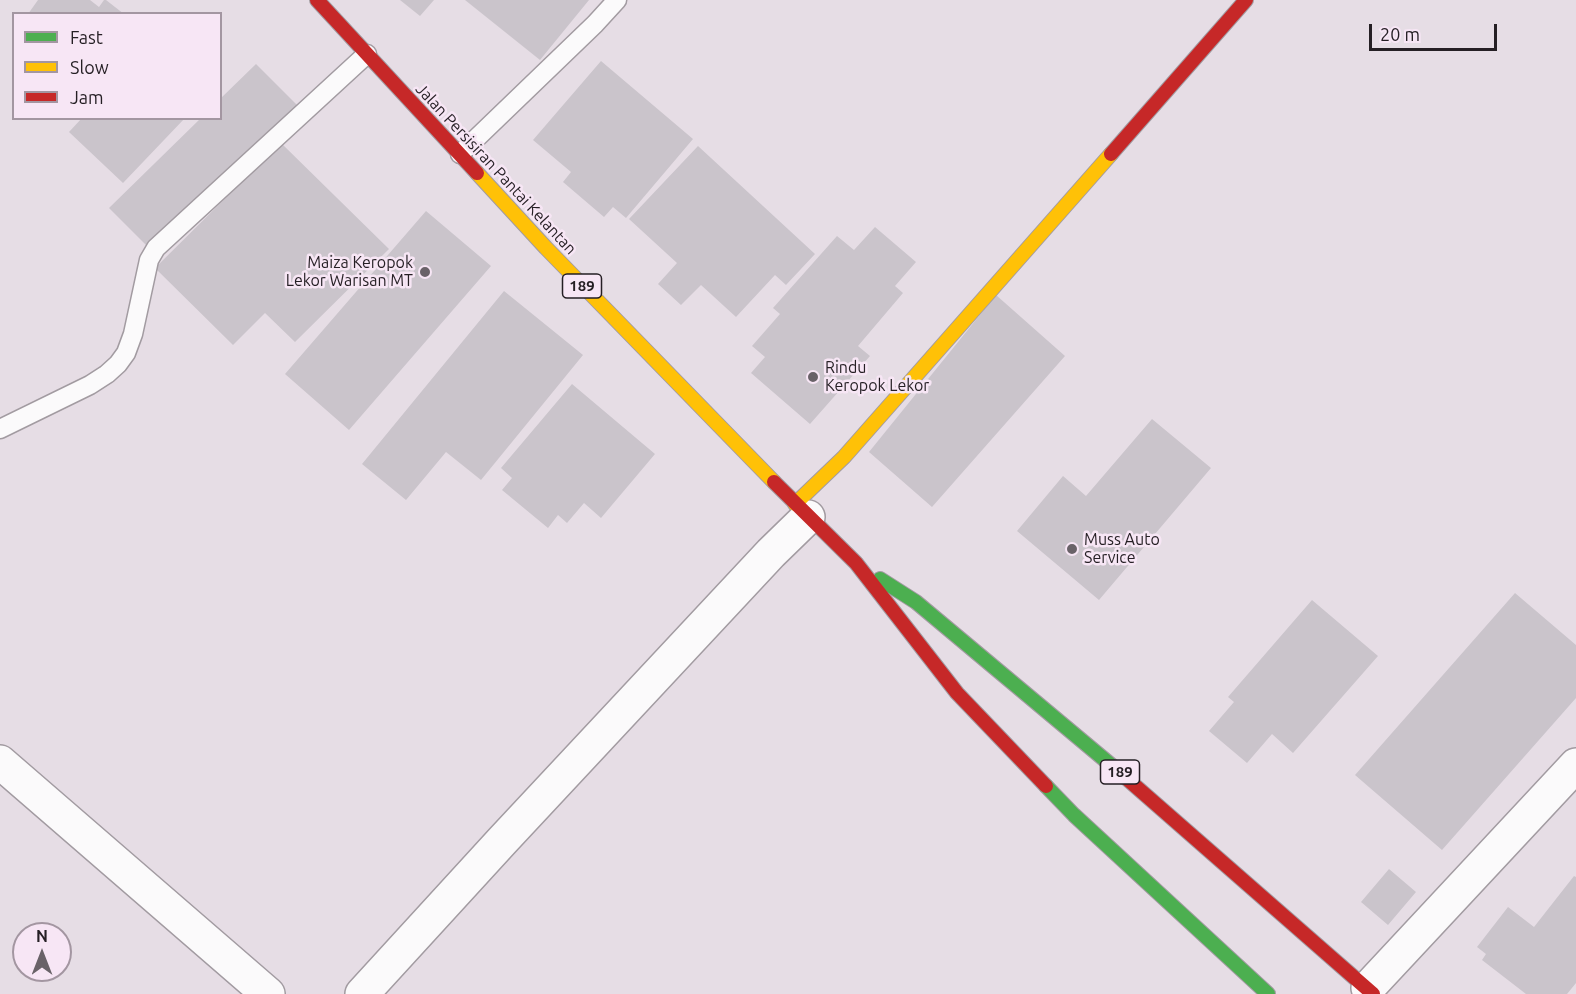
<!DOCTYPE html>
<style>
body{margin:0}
#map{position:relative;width:1576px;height:994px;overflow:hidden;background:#e6dde5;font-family:Ubuntu,sans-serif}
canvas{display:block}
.legend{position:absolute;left:12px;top:12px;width:210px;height:108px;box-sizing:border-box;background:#f7e6f5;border:2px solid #a396a1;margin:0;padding:8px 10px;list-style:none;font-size:18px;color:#251f24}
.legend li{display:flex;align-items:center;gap:12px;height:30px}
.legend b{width:30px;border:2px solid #a396a1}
.north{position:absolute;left:12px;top:922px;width:60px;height:60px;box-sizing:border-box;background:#f7e6f5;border:2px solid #a396a1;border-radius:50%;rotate:0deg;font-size:16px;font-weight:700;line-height:24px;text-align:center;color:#251f24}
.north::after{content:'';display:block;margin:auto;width:21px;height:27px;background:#696268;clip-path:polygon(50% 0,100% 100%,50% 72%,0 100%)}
.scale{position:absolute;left:1369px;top:24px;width:128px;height:27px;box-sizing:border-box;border:3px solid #251f24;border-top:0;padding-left:8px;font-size:18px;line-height:21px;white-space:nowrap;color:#251f24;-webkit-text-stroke:4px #f7e6f5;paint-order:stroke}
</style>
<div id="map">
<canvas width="1576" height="994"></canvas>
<ul class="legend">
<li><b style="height:8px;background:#4caf50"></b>Fast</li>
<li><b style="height:8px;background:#ffc107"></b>Slow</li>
<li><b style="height:8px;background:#c62828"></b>Jam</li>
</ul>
<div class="north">N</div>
<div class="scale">20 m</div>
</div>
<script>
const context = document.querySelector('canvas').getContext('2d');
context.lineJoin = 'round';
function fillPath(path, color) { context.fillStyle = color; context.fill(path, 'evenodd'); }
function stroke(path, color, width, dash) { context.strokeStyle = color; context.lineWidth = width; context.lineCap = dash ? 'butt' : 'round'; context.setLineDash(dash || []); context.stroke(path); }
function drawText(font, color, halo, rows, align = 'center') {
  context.font = font + ' Ubuntu,sans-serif'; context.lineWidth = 5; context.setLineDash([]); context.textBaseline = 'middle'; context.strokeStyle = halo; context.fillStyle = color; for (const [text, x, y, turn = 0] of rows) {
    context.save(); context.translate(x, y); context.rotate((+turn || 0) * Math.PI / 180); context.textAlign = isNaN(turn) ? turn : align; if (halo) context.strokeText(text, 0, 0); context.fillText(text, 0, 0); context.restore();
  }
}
const building = new Path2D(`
 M38,0H90L99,7L104,0H106L124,14H28Z
 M400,0H434L420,16Z
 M465,0H589L540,60Z
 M601,61L693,139L626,218L613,207L604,217L563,182L571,172L533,140Z
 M256,64L298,106L151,250L109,208L201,118H220V99Z
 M82,118H185L123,183L69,132Z
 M281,143L389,249L295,342L265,313L233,345L155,268Z
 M698,146L815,254L786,285L775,275L736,317L701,285L681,305L658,284L677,263L629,219Z
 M426,211L491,266L349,430L285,374Z
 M875,227L916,262L895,286L903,293L858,346L870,356L810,424L751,373L765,357L752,346L780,314L773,308L837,236L854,250Z
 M504,291L583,355L481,480L446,452L406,500L362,464Z
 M996,295L1065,356L932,507L869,452Z
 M572,384L655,454L601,518L584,503L567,523L558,515L548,528L502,490L512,478L501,468Z
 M1152,419L1211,468L1099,600L1017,531L1063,476L1086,496Z
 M1515,593L1576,645V698L1442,850L1355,775Z
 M1312,600L1378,656L1293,753L1272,734L1247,763L1209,731L1234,702L1228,697Z
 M1389,869L1416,892L1388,925L1361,902Z
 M1574,876L1576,877V983L1567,994H1526L1482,960L1486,954L1477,947L1508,907L1534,927Z`);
const lane = new Path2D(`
 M460,154L595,24L617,0
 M0,429L90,385L107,374L118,364L126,353L133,334L149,260L156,248L367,54`);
const street = new Path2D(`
 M0,762L268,994
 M1368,988L1576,765
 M362,994L502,841L771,553L808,517`);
const fast = new Path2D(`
 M880,579L916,602L1117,770
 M1046,786L1074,815L1268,994`);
const slow = new Path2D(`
 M477,173L546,248L774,482
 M795,504L844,457L1111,154`);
const jam = new Path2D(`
 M317,0L477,173
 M1111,154L1246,0
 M774,482L856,563L957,693L1046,786
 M1117,770L1373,994`);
const markers = [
 [425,272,6,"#696268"],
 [813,377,6,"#696268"],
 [1072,549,6,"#696268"]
];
const shields = [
 [582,286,39],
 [1120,772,39]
];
const shieldNames = [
 ["189",582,286],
 ["189",1120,772]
];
const streetNames = [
 ["Jalan Persisiran Pantai Kelantan",496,169,47]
];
const poiNames = [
 ["Maiza Keropok",413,263,"right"],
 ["Lekor Warisan MT",413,281,"right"],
 ["Rindu",825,368],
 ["Keropok Lekor",825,386],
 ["Muss Auto",1084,540],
 ["Service",1084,558]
];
fillPath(building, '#cac4cb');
stroke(lane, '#a29ba1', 21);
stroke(street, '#a29ba1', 36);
stroke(fast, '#a29ba1', 16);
stroke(slow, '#a29ba1', 16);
stroke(jam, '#a29ba1', 16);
stroke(lane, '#fbfafb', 18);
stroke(street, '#fbfafb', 33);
stroke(fast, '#4caf50', 14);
stroke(slow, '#ffc107', 14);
stroke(jam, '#c62828', 14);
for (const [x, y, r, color] of markers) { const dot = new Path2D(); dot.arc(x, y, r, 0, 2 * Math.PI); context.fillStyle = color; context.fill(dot); stroke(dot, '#f7e6f5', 2); }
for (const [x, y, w] of shields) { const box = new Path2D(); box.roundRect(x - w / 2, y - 12, w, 24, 4.5); context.fillStyle = '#f7e6f5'; context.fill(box); stroke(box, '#251f24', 1.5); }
drawText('bold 15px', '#251f24', null, shieldNames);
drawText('16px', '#251f24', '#f7e6f5', streetNames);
drawText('16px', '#251f24', '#f7e6f5', poiNames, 'left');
</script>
